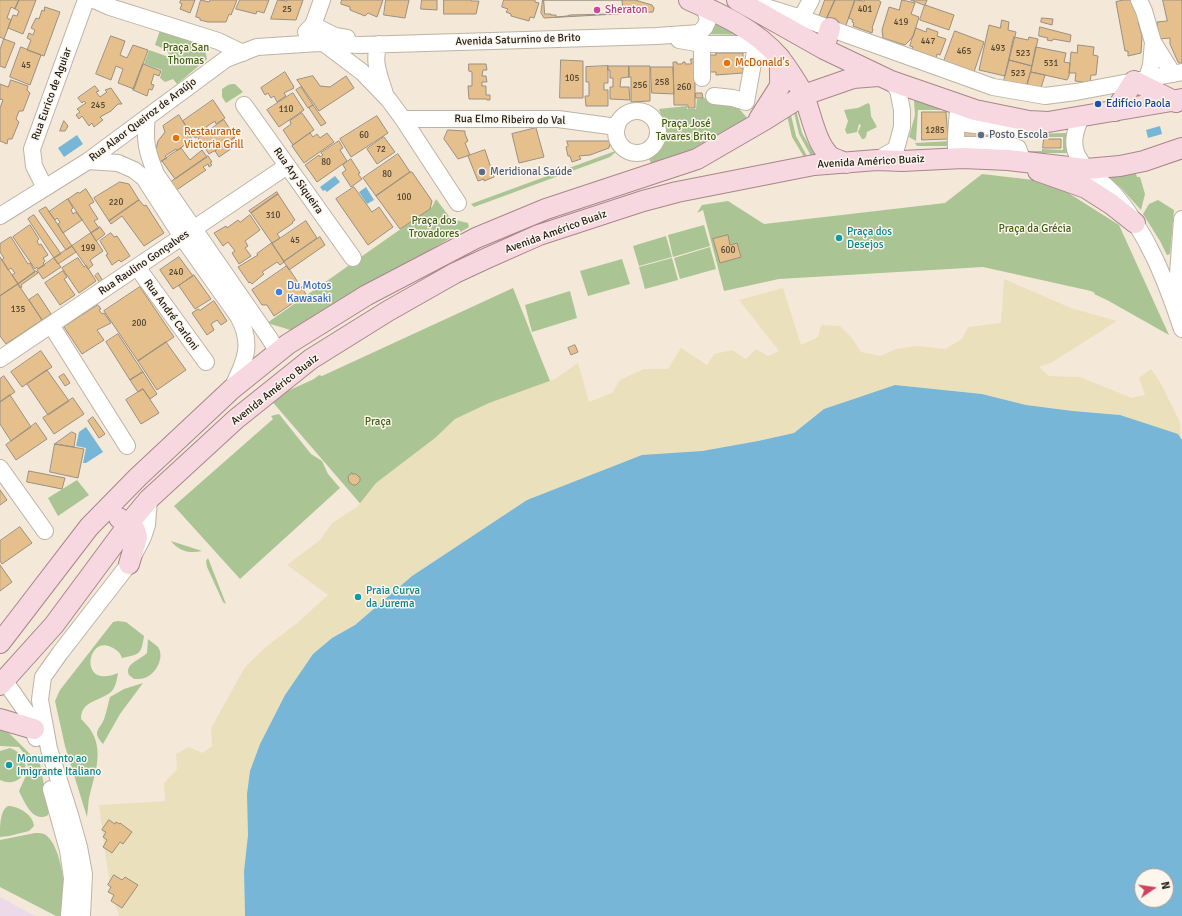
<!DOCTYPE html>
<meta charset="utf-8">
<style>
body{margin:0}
#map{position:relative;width:1182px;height:916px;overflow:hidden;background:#f4e8d9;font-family:Signika,sans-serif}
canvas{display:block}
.north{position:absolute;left:1134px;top:868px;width:40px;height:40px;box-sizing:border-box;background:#fdf6ed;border:1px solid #a49e97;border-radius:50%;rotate:77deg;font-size:11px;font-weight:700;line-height:16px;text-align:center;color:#1e1a15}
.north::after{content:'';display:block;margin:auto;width:14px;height:18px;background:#d2425f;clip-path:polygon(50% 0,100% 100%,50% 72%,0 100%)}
</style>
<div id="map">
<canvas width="1182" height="916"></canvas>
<div class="north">N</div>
</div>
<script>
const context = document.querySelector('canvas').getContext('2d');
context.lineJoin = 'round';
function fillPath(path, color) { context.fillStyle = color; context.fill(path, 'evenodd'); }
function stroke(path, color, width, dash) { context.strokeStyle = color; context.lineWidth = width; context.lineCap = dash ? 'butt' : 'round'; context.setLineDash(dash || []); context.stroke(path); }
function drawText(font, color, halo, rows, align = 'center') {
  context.font = font + ' Signika,sans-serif'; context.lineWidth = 3; context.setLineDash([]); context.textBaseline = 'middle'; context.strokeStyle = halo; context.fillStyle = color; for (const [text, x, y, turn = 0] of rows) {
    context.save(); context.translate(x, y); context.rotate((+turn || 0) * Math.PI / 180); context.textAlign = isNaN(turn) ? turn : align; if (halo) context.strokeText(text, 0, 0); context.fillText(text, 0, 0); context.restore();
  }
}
const commercial = new Path2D(`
 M0,897L33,915L36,916H0Z`);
const green = new Path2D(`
 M710,20L751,35L700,34Z
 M161,27L203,41L207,59L177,84L173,79L165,82L160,78L162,70L144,64L149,50L166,56L169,55L167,50L155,45Z
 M232,84H235L243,92L226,103L222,97V89L228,85Z
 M703,98L731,99L748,119L693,150L652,166L647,153L656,147L665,127L659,109L687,106V109H696L697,99Z
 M919,99L946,110H918L916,141L909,137L915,115L914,101Z
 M868,103L870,105L871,116L877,127L867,132L866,137L864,139H862L858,132L861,125L859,124L857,132L847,134L845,130L848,121L844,110L858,108Z
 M795,106L802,133L815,155L811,156L799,134L793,108Z
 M786,111H790L796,136L807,156L804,157L792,137Z
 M1068,133V153H1026L1025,151H1042V149L1063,150V137H1042L1041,136L1023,134Z
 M951,141V146H917L915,143Z
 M618,150L610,157L474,207L471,204Z
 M982,174L1051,182L1119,225L1169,335L1107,300L1094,294L1095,293L1091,291L983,267L779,279L724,291L703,210L697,213L702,205L728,201L764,224L945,203Z
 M1136,174L1137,177H1140L1145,194L1141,210L1120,187L1107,176Z
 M436,199L451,219L468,223L469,227L294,331L267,323L432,207Z
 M1158,200L1174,210L1170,254L1167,255L1160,241L1143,214L1149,204Z
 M704,225L710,246L673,257L668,235Z
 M666,236L672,257L639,266L633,246Z
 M710,247L716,269L680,279L674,258Z
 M672,258L678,280L645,289L639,267Z
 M622,259L630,284L588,296L580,271Z
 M513,288L552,386L364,508L270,399L314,379L319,375L322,376Z
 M570,291L577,318L532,332L525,305Z
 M279,414L311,454L322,461L328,474L340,488L240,579L174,506L273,419L271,416Z
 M77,480L89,495L58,516L48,498Z
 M171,541L202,551C189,554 179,551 171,541Z
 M208,558L226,604L223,602L207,567L206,561Z
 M118,621L126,622L144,636C141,655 140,654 122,658C120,652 117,650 111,647C87,635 78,690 118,673C117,679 116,686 112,691C100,702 81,700 81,719C84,722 87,725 90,729C105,751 94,775 89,798C88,804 88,811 87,817L65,746L55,701L60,690L113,622Z
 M148,639C151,642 155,644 158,647C165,657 156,673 147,677C143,679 138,679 134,679L129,675C124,664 140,660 147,653Z
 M143,683L120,714L103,744C90,730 102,729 105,716C107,710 108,704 110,697L124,689Z
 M0,724L40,764L49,811L48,815C33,824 24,801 19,791L28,771L27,757L19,747L0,746Z
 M10,748C38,758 24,791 0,780V751Z
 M8,806C19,806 33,815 34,826L29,831L9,836L0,837C0,826 0,810 8,806Z
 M35,833C40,833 44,833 47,836C59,846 65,880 64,895C64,902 62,909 60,916H56L0,887V840Z`);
const sand = new Path2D(`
 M1004,279L1071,308L1117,321L1051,363L1039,367L1049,376L1080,377L1132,398L1145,395L1139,378L1151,369L1160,382L1180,422L1181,443L1120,415L1073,411L1026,405L982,394L895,385L824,409L794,433L758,441L702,451L642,456L527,500L412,576L355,625L332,638L313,654L285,695L260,744L250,771L248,835L244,871L245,916H119C107,881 104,842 99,805L165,801L164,783L177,769L176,754L189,747L202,753L212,746L211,728L245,667L267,646L296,624L328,595L287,565L320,540L332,523L357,507L376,483L435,438L455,419L489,403L555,379L578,363L589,402L612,393L620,380L644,369H668L681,348L707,365L714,354L732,350L746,359L756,349L768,356L779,351L739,300L783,288L801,345L818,337L821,325L840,326L852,338L861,352L880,356L896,349L917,346L945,349L962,339L968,327L1001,323Z`);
const water = new Path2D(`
 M1160,126L1162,134L1148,138L1146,130Z
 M77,135L83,144L64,157L58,148Z
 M335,176L340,182L327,192L325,190L323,191L320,187Z
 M366,187L374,200L367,204L359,192Z
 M895,385L982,394L1026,405L1073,411L1120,415L1178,434L1182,440V916H245L244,871L248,835L247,794L250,771L260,744L285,695L313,654L332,638L355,625L412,576L527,500L642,455L702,451L758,441L794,433L824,409ZM1142,876H1166V900H1142Z
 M86,427L103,452L86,463H83L86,448L76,446L79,432Z`);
const building = new Path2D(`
 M0,0H19L15,9L11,7L7,18L11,20L4,39L0,37Z
 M19,0H36L23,34L8,28L13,15L17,16L19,11L15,9Z
 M181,0H195L190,13L180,9L182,4L180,3Z
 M201,0L209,2L210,0H237L231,15L229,14L226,22H208L200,20V18L196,17Z
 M240,0H269L264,13L257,11L256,14L236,9Z
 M278,0L287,1V0H303L296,20L271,19Z
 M342,0H383L377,17L368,13L365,16L350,10V7L341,4Z
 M386,0H409L405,18L384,15Z
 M422,0H437V10L421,9Z
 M444,0H471V1H479L476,14H444Z
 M504,0H535V2L539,3L534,18L530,17L529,21L511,16V14L506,12L508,9L502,7Z
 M543,0H635L652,5L654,8L653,12L544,18L541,13Z
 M544,0H622L623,11H616V12L611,14L570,15L567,16L556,17V15H551V14H545Z
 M825,0H835L826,20L819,17Z
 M835,0H855L845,28L826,20Z
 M855,0L864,1L865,0H878L881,2L872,28L873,29L872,33L853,26L854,23L852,22L853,20L849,18Z
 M902,0L915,3L911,14L919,17L913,37H912L911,39L905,45L883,38L882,30L889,7L899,10Z
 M911,0H927L925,5Z
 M1124,0H1136L1141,21L1138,22L1142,36L1141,53L1128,56V51H1125L1116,2Z
 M1163,0H1182V64L1178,62L1170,44V38L1159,39L1157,22L1167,21Z
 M925,5L954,15L949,30L920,20Z
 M45,7L60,12L44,56L27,50L31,40L27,38L29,33L33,35L35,30L31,28L36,18L39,19L42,10L44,11Z
 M1042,18L1053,19L1052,25L1041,22Z
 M1002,20L1009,22L1008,30L1016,32L1005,76L979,70L989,25L1000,28Z
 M1040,27L1071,35L1070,42L1053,39L1052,41L1047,40L1048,38L1039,36Z
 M916,28L926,32L927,28L938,32L937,36L946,39L940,55L937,54L936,58L912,49L913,47L910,46Z
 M955,31L984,42L974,72L944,61Z
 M111,36L125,41L120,55L127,58L133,45L148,50L134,89L118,83L123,69L116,66L111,80L96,74Z
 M1014,37L1028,40L1029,37L1038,39L1032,66L1009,60Z
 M4,39L15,43L5,68L0,66V50Z
 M1078,45L1094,47L1093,55L1098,56L1096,75H1091L1090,83L1075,81L1076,73H1069L1071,52L1077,53Z
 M21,47L41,55L30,85L10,77Z
 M1036,47L1066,53L1064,62L1070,63L1069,76L1067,80L1031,72Z
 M716,53H743V73L716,75V72H710V55H716Z
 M691,59H695V108H688V105H674L673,62H677V64H682L683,62H685V64H691Z
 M561,60L583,61V98H560Z
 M1009,60L1032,66L1027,85L1025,84L1024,87L1004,81Z
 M143,64L161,71L159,76L154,74L151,84L154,85L152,90L149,89L147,96L133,90Z
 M469,64H486L487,70H483L482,76H486L487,82H482V86H486V95H490V100H487V99H469L468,86H472V72L469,71Z
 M608,66H629V77L621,78L620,87H629L630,100L610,99V87H613V78H610V70H608Z
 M608,66V83H604V90H608V106H586L585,96H589V82H586V67Z
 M629,66H650V101L631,102V77H629Z
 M651,67H673L674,94L652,93Z
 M285,72L294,87H293L294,88L284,93L286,96L277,102L274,96L271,98L268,93L265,95L261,88Z
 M1031,72L1045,75L1041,88L1027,85Z
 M313,76L320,86L330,87L346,76L354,88L319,111L297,80Z
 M11,80L28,86L27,90L30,93L23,111H19L16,119L19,122L12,139H8L7,144L0,141V108L3,100L0,99V84L8,87Z
 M95,86L99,91L96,92L100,97L107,92L105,90L111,88L122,104H118L111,111L100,117L103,120L94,127L92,123L89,126L82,116L79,119L76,115L80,112L77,109L86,103L84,101L82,103L78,98Z
 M301,87L313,105L308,108L296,90Z
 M293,93L304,110L279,127L267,110Z
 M696,93H702L703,98H696Z
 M213,100L225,118L216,124L215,121L206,127L209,129L195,138L194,136H192L183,121Z
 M313,105L326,123L321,126L309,108Z
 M922,112H946L948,139L922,140Z
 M302,113L314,130L293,145L283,130L291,124L290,121Z
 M179,115L187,128L185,129L192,139L177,151L176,149L165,156L167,158L160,162L156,149L158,141L165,132L163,126Z
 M377,116L388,133L351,157L340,139Z
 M224,120L235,137L215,151H214L209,154L198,138Z
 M64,121L68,126L67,128L65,131H60Z
 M957,127H1005L1006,142H957Z
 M536,128L544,157L519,163L512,134Z
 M448,130L465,131V134L468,141L465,143L470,155L458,159L444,139Z
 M310,133L313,137L317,134L320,138L327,133L334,142L304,163L292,146Z
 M384,137L395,152L377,164L367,149Z
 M234,138L238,144L219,157L215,151Z
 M1044,139H1061V148H1043Z
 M339,141L343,148L340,150L347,161L317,182L305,165L319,155L320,157L323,155L321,153Z
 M567,141H608L610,143L609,148L590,155L579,156L581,159L572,162L570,156H568L566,147L568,146Z
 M181,148L190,160L202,150L207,157L175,179L162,161Z
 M485,150L494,177L484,181V179L478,181L468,156Z
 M398,154L410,172L376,196L363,178Z
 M208,156L212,162L210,163L212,165L209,167L208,164L203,167L206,170L175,191L168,184Z
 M351,159L360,173L358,174L362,179L351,187L342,173L346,170L343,165Z
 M410,172H412L432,201L430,209L400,229L376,196Z
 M120,182L129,184L139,200L109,221L94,198Z
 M354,187L372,212L379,207L393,227L368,245L336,199Z
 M86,189L94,202L89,205L98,219L94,221L99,228L91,233L68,199L78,192L79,193Z
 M277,192L278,194L251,213L249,211Z
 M278,194L295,220L292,222L293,223L277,234L280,238L272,243L251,213Z
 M68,199L73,208L71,210L73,214L76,212L82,220L63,233L58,224L60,222L57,218L55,220L49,212Z
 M139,200L144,206L146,205L164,233L144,246L122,216L111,224L109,221Z
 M46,207L72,246L66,250L39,211Z
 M34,215L61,254L54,258L28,219Z
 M250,215L260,230L245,241L248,246L245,248L251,256L239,264L232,253L235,251L228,242L223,246L214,233L226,226L227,228L238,220L240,222Z
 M306,221L317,238L284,261L272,244Z
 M30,225L39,239L37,241L39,245L41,244L48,255L43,258L45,261L43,263L45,265L38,269L37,267L35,269L13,237Z
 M100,227L105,234L96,241L91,233Z
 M91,233L103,251L90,260L93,265L88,269L72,246Z
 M111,233L114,237L117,236L130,256L121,262L119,260L112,265L106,255L108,254L100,241Z
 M728,235L730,245L737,243L741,257L720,263L713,239Z
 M11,237L28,264L30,263L35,272L18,284L12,275L15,273L11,268L8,270L2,260L4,258L0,252V244Z
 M320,237L325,245L289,270L284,262Z
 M272,243L284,262L280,265L277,262L262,272L264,274L252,284L250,282L249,283L238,267L258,255L257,254Z
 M72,246L76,252L58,264L54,258Z
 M0,257L18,284L0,296Z
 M179,257L193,276L173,289L160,270Z
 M54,258L61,267L43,279L37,270Z
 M78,258L84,267L86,265L96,281L79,293L62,268Z
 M287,266L306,294L274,316L267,305H262L252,290Z
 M36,271L38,273L21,285L22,287L20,288L18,284Z
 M63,271L67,277L64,279L75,295L60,305L45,283Z
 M98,273L103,281L100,283L95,276Z
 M194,275L211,299L195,309L179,286Z
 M18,284L42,320L6,344L0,336V296Z
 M140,287L174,337L138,361L104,311Z
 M38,294L51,314L42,320L29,300Z
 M214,301L227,321L221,325L217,320L211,324L214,330L207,335L192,313L198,309L200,310Z
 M98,305L101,309L99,310L102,314L104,313L111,323L97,330L104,340L82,354L64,327Z
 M118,334L143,372L130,380L106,342Z
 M166,342L186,370L157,390L138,361Z
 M575,345L578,352L571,355L568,348Z
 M41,351L52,367L22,387L11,372Z
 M47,370L69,401L48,415L27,384Z
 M143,372L157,394L150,399L143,389L138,392L130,380Z
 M64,374L70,383L65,386L59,377Z
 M4,376L15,392L0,402V379Z
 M143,389L159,413L141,424L126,400Z
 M10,395L31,427L11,441L0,424V402Z
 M73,398L84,414L54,434L43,418Z
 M93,417L105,434L99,438L88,421Z
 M36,423L47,439L16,460L6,445Z
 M72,432L76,434L74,447L55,444Z
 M55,444L84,449L78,478L50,472Z
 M29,471L65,478L62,489L27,482Z
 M352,473V474H356L359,477H360V481L356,485H353L349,482L348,477Z
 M0,490L7,500L0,505Z
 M20,527L32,543L2,564L0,561V541Z
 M0,565L12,582L0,591Z
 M109,820L115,824L116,822L120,824V823L132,832L123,844L120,842L112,853L103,847L107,840L103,837L106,832L102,830Z
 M114,875L122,880L125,877L138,885L122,908L111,901L114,895L108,892L111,887L108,885Z`);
const minor = new Path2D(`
 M94,0L110,7L218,41L243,53
 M1139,0L1144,11L1153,42L1173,74
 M753,3L801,18L993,87L1045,96L1076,92L1182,72
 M801,18L811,0
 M313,25L335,36L347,38
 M306,32L313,25L322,0
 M679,40L702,44H749L771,54
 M325,44L362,72L389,100L403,119L458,203
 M379,44C372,61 380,77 385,94
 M702,78V44
 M1147,78L1151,65L1153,42
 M714,96L733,98L746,102L756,46
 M244,105L353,258
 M616 132a21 21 0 1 1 42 0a21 21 0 1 1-42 0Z
 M147,117C144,141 147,152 156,174L270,339L278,353
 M1081,117C1076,129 1071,142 1077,155C1086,173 1103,181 1115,195C1148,234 1166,281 1182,329
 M958,118L967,124L1019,130L1023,126L1025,121
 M403,119H558L617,127
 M956,150L963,145H1011L1018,148L1023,162
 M957,158C954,142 957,126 958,110
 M877,160L896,149L902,127V110L898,90L891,81
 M88,161L118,163L134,170L144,178L182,237L238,316C253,343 246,360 233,386
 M45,188L34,166L32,149L86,0
 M0,216L88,161L226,59L257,47L319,43L360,45L657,36L699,33L705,27L708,20L704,6
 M137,267L206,362
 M1181,307L1178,274L1182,219
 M51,325L127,446
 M0,359L287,166
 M0,468L45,531
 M4,680L27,713L36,738
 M51,789L68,850L72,878L69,916
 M82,916L84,874L79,847L70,815L49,749L40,700L43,677L60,653L129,564L143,537L147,525L149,499`);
const major = new Path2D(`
 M689,0C721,14 756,30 779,57C786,66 799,85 804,96C811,113 816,145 831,157C835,159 841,161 846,163
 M737,0L824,49L891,81L975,110L1029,121L1048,122L1182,99
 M824,49L830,28
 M1115,111L1134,81L1176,102
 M759,119L780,86V58
 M1038,171L1086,188L1111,204L1135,223
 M119,518L135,530L137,537L129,564
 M0,643L89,527L138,477L232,389L288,344L367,295L476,238L546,209L697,159L766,119L804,95L853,78L878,76
 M0,685L54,625L134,517L149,499L236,419L311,359L388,311L455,273L485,259L539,235L643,201L677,192L814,165L877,160L902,161L963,158L1008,160L1086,169L1120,166L1144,161L1182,148
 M0,719L34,729`);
const markers = [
 [597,10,4,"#d1479c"],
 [727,63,4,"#e8710a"],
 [1098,104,4,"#1a4fb4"],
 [981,135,4,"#5c6f8a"],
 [176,138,4,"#e8710a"],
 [482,172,4,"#5c6f8a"],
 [839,238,4,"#0f9aa8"],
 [279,292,4,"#3f7fe0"],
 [358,597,4,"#0f9aa8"],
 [9,765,4,"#0f9aa8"]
];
const numberNames = [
 ["25",287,10],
 ["401",865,10],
 ["419",901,23],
 ["447",928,42],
 ["493",998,49],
 ["465",964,52],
 ["523",1023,54],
 ["531",1051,64],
 ["45",26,66],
 ["523",1018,74],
 ["105",572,79],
 ["258",662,83],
 ["256",640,86],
 ["260",684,88],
 ["245",98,106],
 ["110",286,110],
 ["1285",935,131],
 ["60",364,136],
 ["72",381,150],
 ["80",326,163],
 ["80",387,175],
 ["100",404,198],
 ["220",116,203],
 ["310",273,216],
 ["45",295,241],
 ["199",88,249],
 ["600",728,251],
 ["240",176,273],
 ["135",18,310],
 ["200",139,324]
];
const hotelNames = [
 ["Sheraton",605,10]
];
const streetNames = [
 ["Avenida Saturnino de Brito",518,40,-2],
 ["Rua Eurico de Aguiar",52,94,-70],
 ["Rua Alaor Queiroz de Araújo",143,120,-37],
 ["Rua Elmo Ribeiro do Val",510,120,1],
 ["Avenida Américo Buaiz",871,162,-3],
 ["Rua Ary Siqueira",298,181,55],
 ["Avenida Américo Buaiz",556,232,-20],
 ["Rua Raulino Gonçalves",144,263,-34],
 ["Rua André Carloni",171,315,54],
 ["Avenida Américo Buaiz",275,390,-38]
];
const parkNames = [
 ["Praça San",186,48],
 ["Thomas",186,61],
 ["Praça José",686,124],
 ["Tavares Brito",686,137],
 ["Praça dos",434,221],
 ["Trovadores",434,234],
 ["Praça da Grécia",1035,229],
 ["Praça",378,422]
];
const foodNames = [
 ["McDonald's",735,63],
 ["Restaurante",184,132],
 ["Victoria Grill",184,145]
];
const transitNames = [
 ["Edifício Paola",1106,104]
];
const serviceNames = [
 ["Posto Escola",989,135],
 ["Meridional Saúde",490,172]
];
const cultureNames = [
 ["Praça dos",847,232],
 ["Desejos",847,245],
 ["Praia Curva",366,591],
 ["da Jurema",366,604],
 ["Monumento ao",17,759],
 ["Imigrante Italiano",17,772]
];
const shopNames = [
 ["Du Motos",287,286],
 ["Kawasaki",287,299]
];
fillPath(commercial, '#ecdaea');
fillPath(green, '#aac593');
fillPath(sand, '#eae1bc');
fillPath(water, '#77b6d6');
fillPath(building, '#e5c08c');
stroke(building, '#9a8f81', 1);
stroke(minor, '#beb3a4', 18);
stroke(major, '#a9858c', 22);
stroke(minor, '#fff', 16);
stroke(major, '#f8d8e0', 20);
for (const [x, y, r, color] of markers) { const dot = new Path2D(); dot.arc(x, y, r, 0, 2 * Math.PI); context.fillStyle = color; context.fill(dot); stroke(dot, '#fdf6ed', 1.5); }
drawText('9px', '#504433', null, numberNames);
drawText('11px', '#b23c85', '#fdf6ed', hotelNames, 'left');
drawText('11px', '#1e1a15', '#fdf6ed', streetNames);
drawText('11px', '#406217', '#fdf6ed', parkNames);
drawText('11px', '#c56008', '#fdf6ed', foodNames, 'left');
drawText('11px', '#164399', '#fdf6ed', transitNames, 'left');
drawText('11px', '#4e5e75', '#fdf6ed', serviceNames, 'left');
drawText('11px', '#0d838f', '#fdf6ed', cultureNames, 'left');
drawText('11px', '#366cbe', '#fdf6ed', shopNames, 'left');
</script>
